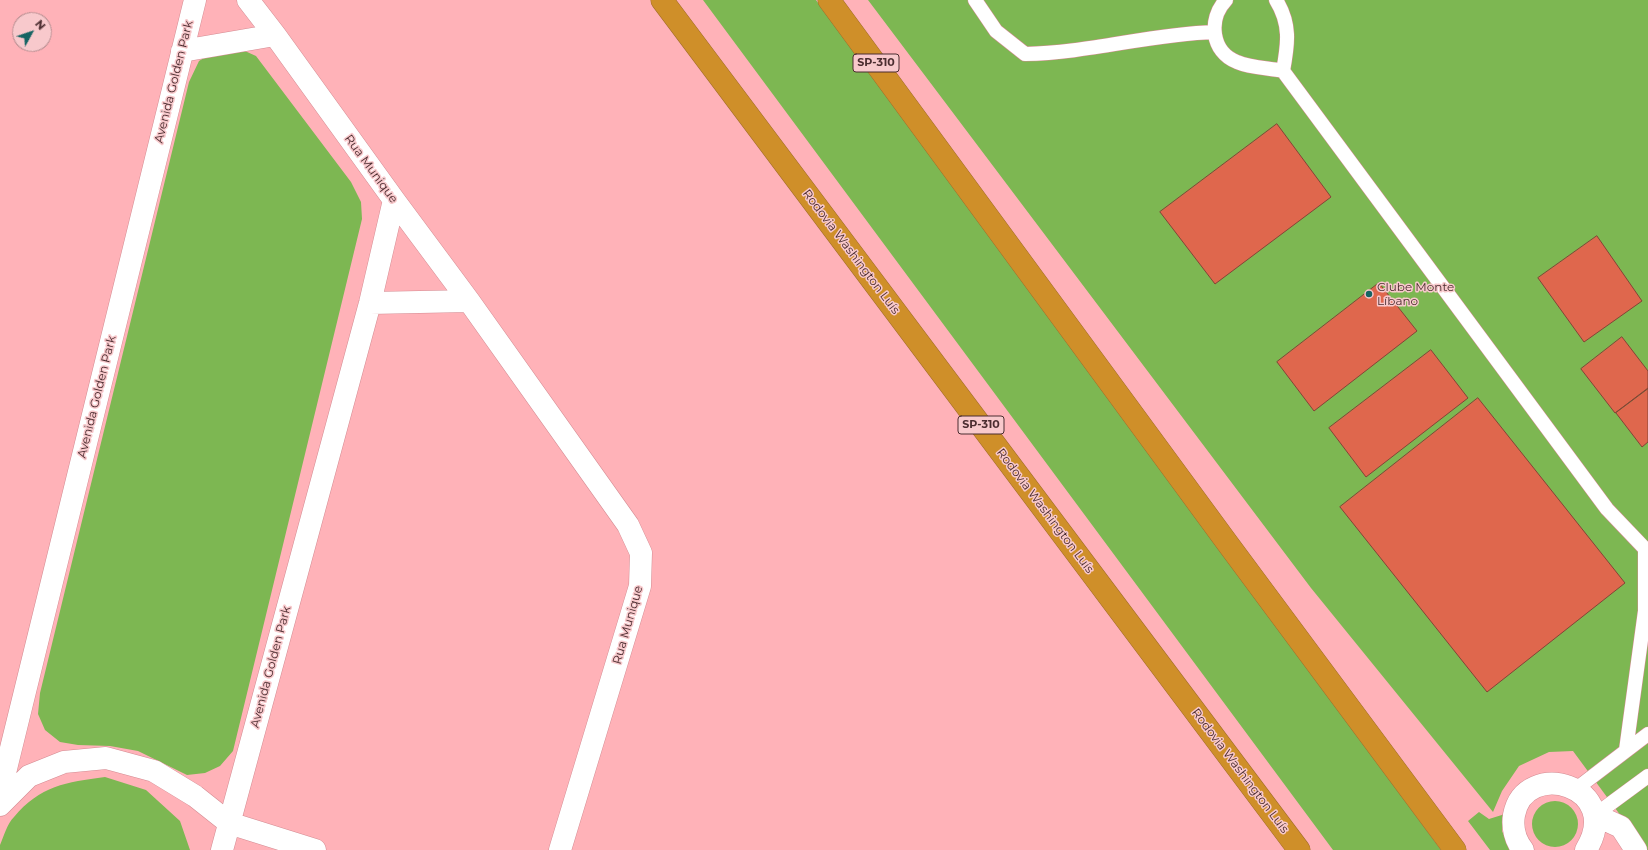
<!DOCTYPE html>
<meta charset="utf-8">
<style>
body{margin:0}
#map{position:relative;width:1648px;height:850px;overflow:hidden;background:#ffb2b8;font-family:Montserrat,sans-serif}
canvas{display:block}
.north{position:absolute;left:12px;top:12px;width:40px;height:40px;box-sizing:border-box;background:#f8c9cc;border:1px solid #b38b8e;border-radius:50%;rotate:50deg;font-size:11px;font-weight:700;line-height:16px;text-align:center;color:#4b2d30}
.north::after{content:'';display:block;margin:auto;width:14px;height:18px;background:#156463;clip-path:polygon(50% 0,100% 100%,50% 72%,0 100%)}
</style>
<div id="map">
<canvas width="1648" height="850"></canvas>
<div class="north">N</div>
</div>
<script>
const context = document.querySelector('canvas').getContext('2d');
context.lineJoin = 'round';
function fillPath(path, color) { context.fillStyle = color; context.fill(path, 'evenodd'); }
function stroke(path, color, width, dash) { context.strokeStyle = color; context.lineWidth = width; context.lineCap = dash ? 'butt' : 'round'; context.setLineDash(dash || []); context.stroke(path); }
function drawText(font, color, halo, rows, align = 'center') {
  context.font = font + ' Montserrat,sans-serif'; context.lineWidth = 3; context.setLineDash([]); context.textBaseline = 'middle'; context.strokeStyle = halo; context.fillStyle = color; for (const [text, x, y, turn = 0] of rows) {
    context.save(); context.translate(x, y); context.rotate((+turn || 0) * Math.PI / 180); context.textAlign = isNaN(turn) ? turn : align; if (halo) context.strokeText(text, 0, 0); context.fillText(text, 0, 0); context.restore();
  }
}
const green = new Path2D(`
 M703,0H816L1235,568L1441,850H1333Z
 M868,0H1648V850H1646L1573,751L1549,752L1519,766L1502,791L1493,812L1311,588Z
 M236,47L256,56L351,182L361,202L362,219L233,751L220,766L205,773L187,775L138,751L110,746L78,745L60,742L45,730L38,714L40,693L189,82L199,61L217,50Z
 M105,777L146,790L180,821L190,850H0V845C4,836 7,824 14,817C40,786 66,782 105,777Z
 M1532 824a23 23 0 1 1 46 0a23 23 0 1 1-46 0Z
 M1479,812L1489,819L1505,814L1502,831L1511,850H1490L1468,821Z`);
const building = new Path2D(`
 M1277,124L1331,197L1215,284L1160,212Z
 M1597,236L1642,301L1584,342L1538,278Z
 M1379,283L1417,331L1314,411L1277,362Z
 M1622,337L1648,371V388L1615,413L1581,369Z
 M1431,350L1468,398L1366,477L1329,428Z
 M1648,389V442L1642,447L1616,413Z
 M1478,398L1625,583L1487,692L1340,507Z`);
const service = new Path2D(`
 M975,0L996,31L1025,54C1089,53 1150,34 1214,32
 M1226,0C1208,19 1211,52 1237,62C1251,68 1269,68 1283,71L1607,509L1648,552
 M1276,0C1291,24 1288,44 1283,71
 M1626,750L1645,611V551
 M1576,789L1648,734
 M1595,815L1648,776`);
const minor = new Path2D(`
 M248,0L275,35L394,200L469,301L628,525L641,553L640,586L560,850
 M182,51L275,35
 M370,303L469,301
 M0,793L195,0
 M0,805L29,776L64,762L106,758L154,771L195,796L229,823L315,850
 M1595,815L1621,827L1636,850
 M222,850L370,303L394,200
 M1523,850C1515,840 1512,827 1514,815C1525,757 1625,786 1586,850`);
const motorway = new Path2D(`
 M662,0L1299,850
 M829,0L1228,544L1455,850`);
const markers = [
 [1369,294,4,"#156463"]
];
const shields = [
 [876,63,46],
 [981,425,46]
];
const shieldNames = [
 ["SP-310",876,63],
 ["SP-310",981,425]
];
const streetNames = [
 ["Avenida Golden Park",174,82,-76],
 ["Rua Munique",371,169,54],
 ["Rodovia Washington Luís",851,252,53],
 ["Avenida Golden Park",97,397,-76],
 ["Rodovia Washington Luís",1045,511,53],
 ["Rua Munique",628,625,-74],
 ["Avenida Golden Park",271,667,-75],
 ["Rodovia Washington Luís",1240,771,53]
];
const poiNames = [
 ["Clube Monte",1377,287],
 ["Líbano",1377,301]
];
fillPath(green, '#7db752');
fillPath(building, '#df674d');
stroke(building, '#834436', 1);
stroke(service, '#d48b92', 15);
stroke(minor, '#d48b92', 23);
stroke(motorway, '#a16d2b', 23);
stroke(service, '#fff', 14);
stroke(minor, '#fff', 22);
stroke(motorway, '#cf8f29', 22);
for (const [x, y, r, color] of markers) { const dot = new Path2D(); dot.arc(x, y, r, 0, 2 * Math.PI); context.fillStyle = color; context.fill(dot); stroke(dot, '#f8c9cc', 1.5); }
for (const [x, y, w] of shields) { const box = new Path2D(); box.roundRect(x - w / 2, y - 9, w, 18, 3); context.fillStyle = '#f8c9cc'; context.fill(box); stroke(box, '#4b2d30', 1); }
drawText('bold 11px', '#4b2d30', null, shieldNames);
drawText('12px', '#4b2d30', '#f8c9cc', streetNames);
drawText('12px', '#4b2d30', '#f8c9cc', poiNames, 'left');
</script>
